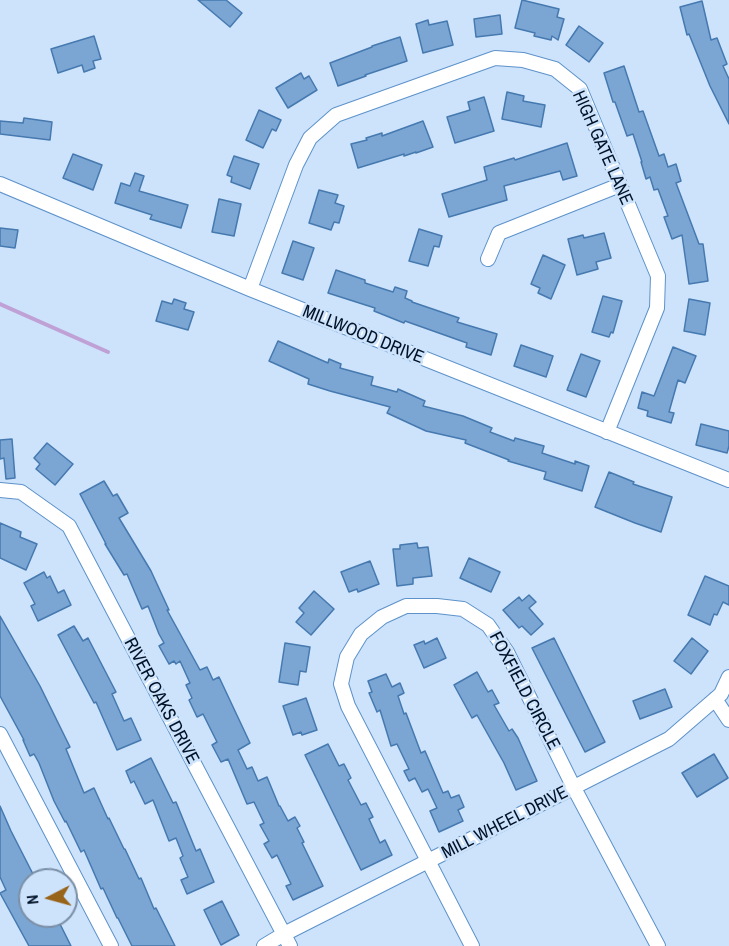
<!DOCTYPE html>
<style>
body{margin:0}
#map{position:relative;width:729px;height:946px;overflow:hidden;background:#cde3fb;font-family:"Archivo Narrow",sans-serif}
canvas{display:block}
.north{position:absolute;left:18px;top:868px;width:60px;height:60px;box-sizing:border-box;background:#cde3fb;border:2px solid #7b8fa6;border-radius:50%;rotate:264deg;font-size:16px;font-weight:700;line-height:24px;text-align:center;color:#001227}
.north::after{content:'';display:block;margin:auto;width:21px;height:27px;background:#98641a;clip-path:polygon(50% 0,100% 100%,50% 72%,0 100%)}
</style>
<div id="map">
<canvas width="729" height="946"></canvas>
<div class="north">N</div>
</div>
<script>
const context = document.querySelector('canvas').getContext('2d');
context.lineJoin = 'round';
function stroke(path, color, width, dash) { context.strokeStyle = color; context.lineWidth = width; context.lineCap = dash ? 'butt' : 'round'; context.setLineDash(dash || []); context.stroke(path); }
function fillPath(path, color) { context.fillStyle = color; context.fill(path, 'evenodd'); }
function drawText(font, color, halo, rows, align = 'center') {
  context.font = font + ' "Archivo Narrow",sans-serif'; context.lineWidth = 5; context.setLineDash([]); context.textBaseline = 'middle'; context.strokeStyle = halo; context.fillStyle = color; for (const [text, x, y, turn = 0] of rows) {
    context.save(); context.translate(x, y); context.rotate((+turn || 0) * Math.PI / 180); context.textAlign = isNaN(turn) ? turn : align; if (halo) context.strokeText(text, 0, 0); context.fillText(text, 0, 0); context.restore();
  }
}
const stream = new Path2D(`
 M0,304L108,352`);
const building = new Path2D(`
 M198,0H226L242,13L230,27Z
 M522,0L559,9L557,17L564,19L558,40L552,36L551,40L534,36L535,33L515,28Z
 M702,1L711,40L717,38L727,64L723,66L729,79V124L710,86L689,34L687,35L680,7Z
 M500,15L502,34L476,37L474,19Z
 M428,20L429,25L447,21L453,45L423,53L416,24Z
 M579,26L603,43L589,62L566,45Z
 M94,36L101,59L93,61L95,68L84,72L82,65L58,73L51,49Z
 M400,37L407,61L365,75L366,76L338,86L330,63L372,47V46Z
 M624,66L639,112L643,111L659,156L664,154L668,167L676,164L681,181L676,183L699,244H703L708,281L689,284L682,235L672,239L664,217L668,216L658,189L654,190L650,177L646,179L641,162H642L633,134L627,136L615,102H613L604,73Z
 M301,73L304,79L309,76L317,90L288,108L276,88Z
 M507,92L524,96L523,101L545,105L541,127L502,119Z
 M484,97L494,131L455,143L447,117L470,110L468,102Z
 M259,110L281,120L276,131L272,129L263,148L246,140Z
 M24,118L52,122L50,140L0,134V121L23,123Z
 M423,121L433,147L416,153V152L404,156V154L358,168L351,144L367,140L366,138L382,133V136Z
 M567,143L577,176L563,180L560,171L504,186L507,200L449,217L442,194L487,180L484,167L514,158L515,160Z
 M73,154L102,165L93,190L63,178Z
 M234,156L259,164L250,189L231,182L232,177L227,175Z
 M135,173L144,176L139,191L188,205L181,228L150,219L152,215L115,203L121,183L130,186Z
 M319,190L338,195L335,203L344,206L339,223L334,222L331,230L309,223Z
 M219,199L241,204L234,236L212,232Z
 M0,228L18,230L15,248L0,246Z
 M419,229L442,236L439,247L434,246L428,266L409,261Z
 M604,233L611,258L596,262L598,269L577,275L568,239L583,235L584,238Z
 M293,241L314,248L303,280L282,273Z
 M543,255L565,265L551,299L538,293L540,288L531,284Z
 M336,270L365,280V283L393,292L395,287L407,291L405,298L412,301V302L459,318L457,322L497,334L491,355L466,347L467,343L405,321L404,323L374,311L375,308L328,293Z
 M603,296L622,301L613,333L611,332L609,337L592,332Z
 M174,299L186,303L184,309L194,312L188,330L156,321L162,301L172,304Z
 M689,299L710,303L705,335L684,331Z
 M278,341L328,363L329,359L341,364L340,368L373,377L371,385L397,392L398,389L425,401L423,406L463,416L492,428L490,432L514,441L515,438L544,446L542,453L575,464V461L589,466L582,491L544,479L546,472L508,461L509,460L465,443L466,440L426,431L387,413L390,407L330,391L308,384L309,379L269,361Z
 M521,345L553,356L546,377L514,366Z
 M673,347L696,356L685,383L678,380L669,412L674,413L671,423L647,416L648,411L638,408L642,392L654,396Z
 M581,354L600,361L586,397L567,390Z
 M701,424L729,431V446L727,453L696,445Z
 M12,439L15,478L6,479L4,458L0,459V440Z
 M47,443L73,464L55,485L36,469L40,464L34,458Z
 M609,472L634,482L633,484L672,497L661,532L635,523L595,507Z
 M104,481L113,496L117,494L128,513L119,518L151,571L169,610H167L200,670L207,667L213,680L219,677L250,743L238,750L247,769L252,767L258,781L267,777L279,806H280L288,821L295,817L300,826L297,828L304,842L302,843L323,886L293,900L286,886L291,884L277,855L272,858L264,844L269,841L260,825L264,823L254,802L247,804L228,759L221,762L212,745L217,742L203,714L197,717L189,700L192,698L186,685L190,683L180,661L176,664L174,661L169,664L159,646L164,643L159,634L148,606L142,609L127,574L124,575L105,544H106L80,494Z
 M0,523L21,532L20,537L37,544L26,570L0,558Z
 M417,543L418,548L428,547L432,576L413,578V584L397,586L393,549H400V545Z
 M469,558L500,572L491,592L460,578Z
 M370,561L379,584L358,592L357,589L349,592L341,572Z
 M44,572L47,578L50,576L58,593L64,590L71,605L38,621L31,606L35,604L24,583Z
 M705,576L729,586V605L723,602L717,615L714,614L710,625L688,615Z
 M314,591L334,609L311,635L296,622L304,613L299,608Z
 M529,595L536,602L529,608L543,624L531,635L522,626L519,628L503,610L519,597L522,601Z
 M0,616L40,686L70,747L66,749L84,793L94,788L108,819L109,818L124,849H125L139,879L141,878L154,909L156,908L175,946H132L118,918H117L103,888L101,889L84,850L81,852L66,821L65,822L54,801L39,763L34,754L30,756L23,740H24L0,696Z
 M74,626L83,641L88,638L116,692L112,694L124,721L131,718L141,740L117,750L96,702L94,703L58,635Z
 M437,638L446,658L424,668L414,645L424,641L425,644Z
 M554,638L605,742L585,752L532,648Z
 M692,638L708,651L691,674L674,661Z
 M285,643L310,647L306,672L300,671L298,685L279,682Z
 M477,672L488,692L492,690L499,703L494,705L509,731L512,729L518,738L537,781L516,790L504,763L477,715L472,718L454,685Z
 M386,674L392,687L400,683L404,693L398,696L404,714L406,713L421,753L425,751L443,793L448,791L451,798L459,795L464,807L458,810L463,821L439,832L430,811L437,808L428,789L422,792L415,778L409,781L404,771L409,769L397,744L391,746L380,710L377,712L369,693L372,692L368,681Z
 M665,689L672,707L640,719L633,701Z
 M306,698L317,730L302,735L301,732L293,735L283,706Z
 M328,744L339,766L344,764L351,778L348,780L361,805L366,803L373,817L369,819L380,843L385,840L392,855L361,870L305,755Z
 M714,754L728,778L697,797L682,773Z
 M151,758L173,803L176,802L196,851L200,849L214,882L187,894L181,880L188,877L180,858L183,856L176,838L169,841L153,800L145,804L134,781L131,783L126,771Z
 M0,806L11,831L36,880H30V916H56L71,946H29L0,893L6,890L0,877Z
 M222,901L239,935L221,945L204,910Z`);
const minor = new Path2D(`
 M0,184L250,289L729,480
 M488,259L499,233L620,185
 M250,289L296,165L310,138L336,115L495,58L523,60L555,69L580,89L658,276L657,308L607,432
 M0,490L21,492L69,526L290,946
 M715,699L729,720
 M0,734L111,946
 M264,946L284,934L669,739L721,694L729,677
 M472,946L348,706L341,684L347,657L361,634L382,617L406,606H437L463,609L488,625L507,652L574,788L658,946`);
const streetNames = [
 ["HIGH GATE LANE",602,148,66],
 ["MILLWOOD DRIVE",363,335,22],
 ["FOXFIELD CIRCLE",524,691,62],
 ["RIVER OAKS DRIVE",161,701,62],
 ["MILL WHEEL DRIVE",505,823,-27]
];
stroke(stream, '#c0a1d6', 4);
fillPath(building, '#7ba6d3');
stroke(building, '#4579b0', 1.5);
stroke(minor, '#5d92ca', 16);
stroke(minor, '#fff', 14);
drawText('18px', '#001227', '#cde3fb', streetNames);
</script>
